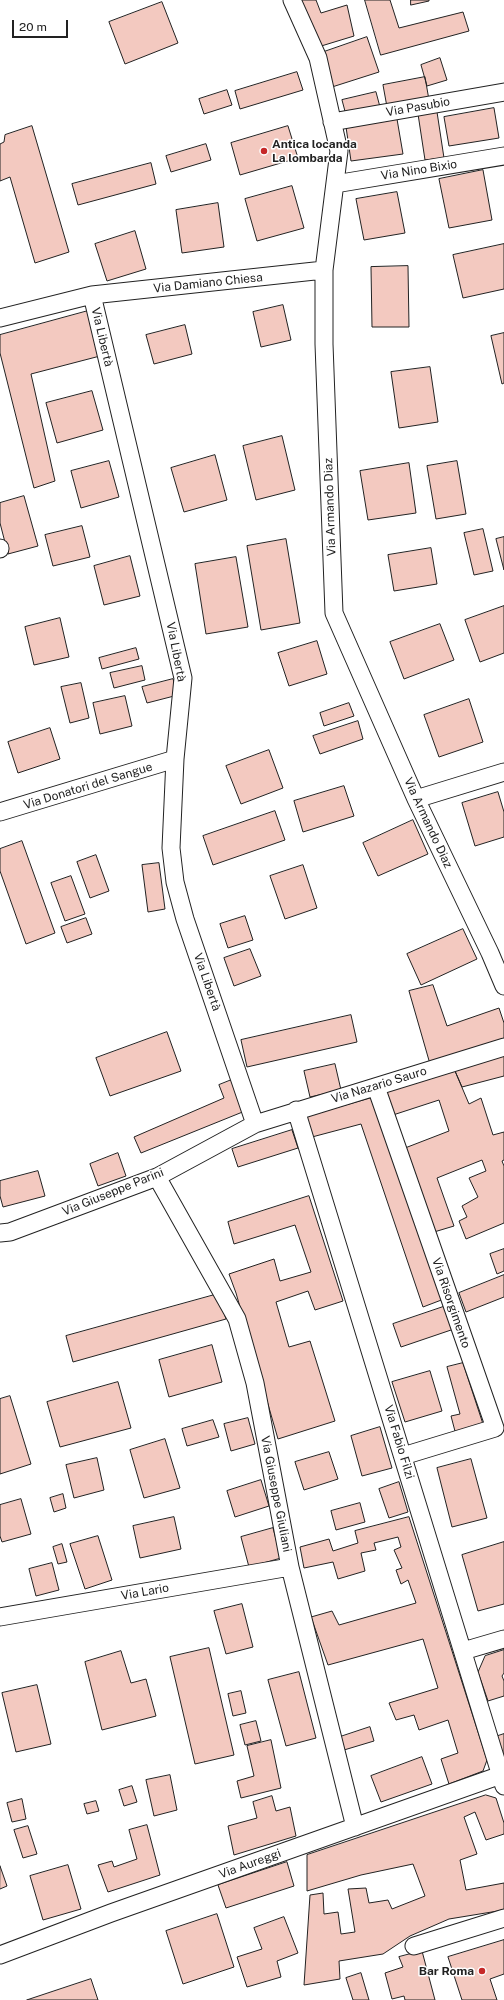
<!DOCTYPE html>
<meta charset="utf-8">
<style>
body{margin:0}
#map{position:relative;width:504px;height:2000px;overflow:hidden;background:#fff;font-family:"Public Sans",sans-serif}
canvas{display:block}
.scale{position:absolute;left:12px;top:20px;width:56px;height:18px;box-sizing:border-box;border:2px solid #222;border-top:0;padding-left:5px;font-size:12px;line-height:14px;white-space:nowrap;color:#222;-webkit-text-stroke:3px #fff;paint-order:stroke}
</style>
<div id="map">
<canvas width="504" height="2000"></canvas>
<div class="scale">20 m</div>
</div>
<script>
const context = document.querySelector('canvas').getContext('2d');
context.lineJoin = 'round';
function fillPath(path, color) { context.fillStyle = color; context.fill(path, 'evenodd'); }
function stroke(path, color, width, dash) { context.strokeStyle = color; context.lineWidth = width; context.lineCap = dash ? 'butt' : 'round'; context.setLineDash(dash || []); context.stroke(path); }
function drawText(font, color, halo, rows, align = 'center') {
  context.font = font + ' "Public Sans",sans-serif'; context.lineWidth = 3; context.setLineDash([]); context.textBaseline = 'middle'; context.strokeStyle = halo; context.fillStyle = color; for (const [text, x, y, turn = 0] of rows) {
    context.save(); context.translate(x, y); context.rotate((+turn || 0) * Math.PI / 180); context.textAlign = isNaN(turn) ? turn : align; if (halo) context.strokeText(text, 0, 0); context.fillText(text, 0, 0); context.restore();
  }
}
const building = new Path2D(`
 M299,0H316L321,13L347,5L354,36L318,47Z
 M365,0H390L399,28L463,12L469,31L381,55Z
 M411,0H429V1L411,5Z
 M162,2L178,43L125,64L109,22Z
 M367,37L379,72L332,87L321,53Z
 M440,58L447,80L427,86L421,65Z
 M297,72L303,90L240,109L235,91Z
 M425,77L429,100L387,107L383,85Z
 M227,90L232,105L204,114L199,99Z
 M376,92L380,107L346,115L342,100Z
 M494,108L499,138L449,146L444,117Z
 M437,112L444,158L425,160L418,114Z
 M397,119L403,154L351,161L346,127Z
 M32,126L69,252L35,263L10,177L0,181V144L4,142L5,135Z
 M288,126L298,158L240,175L231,143Z
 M206,144L211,160L171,172L166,156Z
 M151,163L156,184L78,205L72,184Z
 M483,170L492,220L449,228L439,179Z
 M292,186L304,228L257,241L245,199Z
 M397,192L405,233L364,240L356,199Z
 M218,203L224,247L182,253L176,210Z
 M135,231L146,269L107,281L95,244Z
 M504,244V289L463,298L453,255Z
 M408,266L409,327H372L371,267Z
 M283,305L291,340L261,347L253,312Z
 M88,311L100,356L31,374L55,481L34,488L0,353V335Z
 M185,325L192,354L154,364L146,335Z
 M504,333V383L502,384L491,336Z
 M430,367L438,422L399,428L391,372Z
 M92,391L103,430L57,443L46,403Z
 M282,436L295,490L256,500L243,446Z
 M215,455L227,500L184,512L171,468Z
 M109,461L119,497L81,508L71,471Z
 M457,461L466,514L436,519L427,466Z
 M409,463L416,513L368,520L360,471Z
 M24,496L38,546L8,554L0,523V503Z
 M82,526L90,557L53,566L45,535Z
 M483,529L493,571L474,575L464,533Z
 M504,537V570L496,539Z
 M286,539L300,623L261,630L247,546Z
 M431,548L437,584L394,591L388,555Z
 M130,556L140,596L104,605L94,566Z
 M236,557L248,627L206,634L195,564Z
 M504,606V653L480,662L465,620Z
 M60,618L69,657L34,665L25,627Z
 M440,624L454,660L404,679L390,642Z
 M317,641L327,674L289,686L278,653Z
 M136,648L139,659L102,669L99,658Z
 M142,666L145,680L114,688L110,673Z
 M173,679L178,695L147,703L142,687Z
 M81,683L89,718L70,723L61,687Z
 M125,696L132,726L100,734L93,703Z
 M469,699L483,742L439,757L424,715Z
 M349,703L354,716L324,726L320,713Z
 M358,721L363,739L320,754L313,736Z
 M50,728L60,759L18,773L8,742Z
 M269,750L283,788L241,804L226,766Z
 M344,786L354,816L303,832L294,801Z
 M498,792L504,812V837L475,846L462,803Z
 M275,811L285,840L213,865L203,836Z
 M413,820L428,854L378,876L363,843Z
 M22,841L55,933L26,944L0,871V849Z
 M96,855L109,891L90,898L77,862Z
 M159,863L165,909L148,912L142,865Z
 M303,865L317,908L285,919L270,876Z
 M71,876L85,914L65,921L51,883Z
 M245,916L253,940L228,948L220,924Z
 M86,918L92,934L67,943L61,927Z
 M463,929L477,959L421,985L407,954Z
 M250,949L261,976L234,986L224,958Z
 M433,985L447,1026L499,1008L504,1023V1042L430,1064L409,991Z
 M351,1015L357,1042L247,1067L241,1040Z
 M167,1032L181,1071L110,1096L96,1058Z
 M504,1056V1076L462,1087L455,1071Z
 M335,1064L341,1090L310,1097L304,1071Z
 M455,1071L469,1104L481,1098L493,1135L504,1132V1160L502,1161L504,1166V1223L466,1239L459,1221L467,1217L462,1206L478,1197L469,1178L486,1171L482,1160L437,1178L454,1226L434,1232L405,1148L449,1131L439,1100L393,1115L384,1093Z
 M234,1079L245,1111L141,1153L134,1137L224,1098L219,1085Z
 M375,1097L444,1299L423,1307L361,1124L312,1137L305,1117Z
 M292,1130L298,1148L238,1167L232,1149Z
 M118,1153L126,1176L98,1186L90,1164Z
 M38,1171L45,1196L3,1207L0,1196V1181Z
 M309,1196L343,1301L315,1310L308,1291L276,1302L289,1347L310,1341L335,1421L278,1439L236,1293L229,1274L274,1259L280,1281L311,1272L295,1225L234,1244L228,1222Z
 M504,1249V1271L497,1274L490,1254Z
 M504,1275V1297L466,1312L459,1293Z
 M218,1294L226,1319L73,1362L66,1336Z
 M446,1306L454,1329L401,1347L393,1324Z
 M212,1345L222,1382L169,1397L159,1360Z
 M463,1363L483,1424L456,1435L451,1416L460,1414L447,1367Z
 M430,1371L442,1411L405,1422L392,1382Z
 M118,1382L131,1428L60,1447L47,1402Z
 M10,1396L31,1464L0,1474V1399Z
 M248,1418L255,1444L231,1451L224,1424Z
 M213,1420L219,1437L187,1446L182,1429Z
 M380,1427L392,1468L362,1476L351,1436Z
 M165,1439L180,1488L144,1498L130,1450Z
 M329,1452L338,1479L304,1490L295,1462Z
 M97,1458L104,1490L74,1498L66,1465Z
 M471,1459L487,1518L452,1527L437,1468Z
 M261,1480L269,1506L235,1517L227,1491Z
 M399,1482L408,1512L389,1518L379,1489Z
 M63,1494L66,1508L54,1512L50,1498Z
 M21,1499L31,1534L2,1542L0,1536V1505Z
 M360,1503L365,1522L336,1530L331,1511Z
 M174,1517L181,1549L140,1558L133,1526Z
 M409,1517L487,1760L483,1771L449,1784L441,1759L458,1753L448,1720L419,1730L414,1715L396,1720L389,1703L438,1688L423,1639L328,1665L311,1617L332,1611L339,1625L416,1603L408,1580L401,1584L396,1570L402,1568L394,1550L401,1547L398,1537L374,1543L376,1550L361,1553L365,1571L338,1579L333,1562L304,1568L300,1547L329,1539L333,1551L358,1543L355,1531Z
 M273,1528L281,1558L249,1567L241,1537Z
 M98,1536L112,1580L85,1589L70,1544Z
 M504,1542V1604L478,1611L462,1555Z
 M62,1544L67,1562L58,1564L53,1547Z
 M52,1563L59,1590L36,1596L29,1569Z
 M242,1604L253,1647L226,1654L214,1611Z
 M209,1648L234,1755L195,1764L170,1657Z
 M504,1650V1673L502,1676L504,1681V1696L488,1701L478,1672L485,1656Z
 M121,1651L131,1683L146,1679L156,1716L102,1730L85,1662Z
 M299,1672L316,1738L286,1746L268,1680Z
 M37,1685L51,1744L16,1752L2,1693Z
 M241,1691L246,1713L233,1716L228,1694Z
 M256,1721L261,1741L245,1745L240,1725Z
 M370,1727L374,1741L344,1750L340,1737Z
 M504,1734V1768L495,1737Z
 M271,1740L281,1788L241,1798L237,1781L254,1776L247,1746Z
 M422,1757L432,1784L381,1802L371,1776Z
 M170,1775L177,1810L154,1816L146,1780Z
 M132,1786L137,1802L124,1806L119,1790Z
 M486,1795L496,1798L504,1823V1834L486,1840L475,1812L464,1817L477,1854L460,1860L466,1890L504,1883V1910L449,1919L410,1936L383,1954L339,1961L340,1979L304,1985L310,1895L323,1893L324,1914L338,1912L341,1934L355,1932L348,1889L366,1888L369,1903L388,1900L392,1909L425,1896L413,1864L361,1875L307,1891V1855Z
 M272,1796L276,1811L290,1807L296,1836L234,1855L228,1826L257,1818L253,1802Z
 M22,1799L26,1819L12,1822L7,1803Z
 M96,1801L99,1811L87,1814L84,1804Z
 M147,1825L160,1875L108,1892L98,1865L112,1861L114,1867L137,1859L129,1830Z
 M28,1826L37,1854L23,1858L14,1830Z
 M287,1862L294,1886L226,1908L218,1885Z
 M68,1865L81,1909L43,1920L30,1876Z
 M0,1866L7,1886L0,1889Z
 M217,1914L234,1967L183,1984L166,1931Z
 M284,1917L298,1953L277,1961L281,1977L247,1987L237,1957L262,1949L254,1928Z
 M504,1940V1974L490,1979L497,2000H462L448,1957Z
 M422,1951L435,2000H405L404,1996L392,1999L385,1973L403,1967L399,1957Z
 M361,1973L369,2000H353L346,1978Z
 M91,1979L98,2000H27Z`);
const street = new Path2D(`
 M292,0L318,58L339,151L324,270V344L334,613L416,799L490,953L504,986
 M332,122L504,92
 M335,184L504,156
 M92,295L183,678L175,759L171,848L175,882L185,919L255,1124
 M0,318L92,295L324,270
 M0,548V549
 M416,799L504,772
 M0,812L175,759
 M376,1087L495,1428L403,1456
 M296,1110L504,1786
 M157,1177L237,1319L255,1383L290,1567L355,1827
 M0,1233L10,1232L157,1177L255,1124L504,1047
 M0,1617L290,1567
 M463,1651L504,1639
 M414,1946L504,1918
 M0,1955L111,1913L501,1775`);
const markers = [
 [264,151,4,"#c62828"],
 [482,1971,4,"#c62828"]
];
const streetNames = [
 ["Via Pasubio",418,107,-10],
 ["Via Nino Bixio",419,170,-9],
 ["Via Damiano Chiesa",208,283,-6],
 ["Via Libertà",102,337,77],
 ["Via Armando Diaz",330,507,-92],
 ["Via Libertà",176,652,79],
 ["Via Donatori del Sangue",88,786,-17],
 ["Via Armando Diaz",428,823,65],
 ["Via Libertà",207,982,71],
 ["Via Nazario Sauro",379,1085,-17],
 ["Via Giuseppe Parini",113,1192,-22],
 ["Via Risorgimento",451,1303,71],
 ["Via Fabio Filzi",399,1442,73],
 ["Via Giuseppe Giuliani",276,1494,79],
 ["Via Lario",145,1592,-10],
 ["Via Aureggi",250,1864,-20]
];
const poiNames = [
 ["Antica locanda",272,144],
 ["La lombarda",272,158],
 ["Bar Roma",474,1971,"right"]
];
fillPath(building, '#f3c9c0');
stroke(building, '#222', 1);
stroke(street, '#222', 19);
stroke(street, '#fff', 17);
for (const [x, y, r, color] of markers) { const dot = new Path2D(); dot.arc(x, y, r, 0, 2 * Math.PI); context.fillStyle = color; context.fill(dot); stroke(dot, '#fff', 1.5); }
drawText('12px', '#222', '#fff', streetNames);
drawText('bold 12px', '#222', '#fff', poiNames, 'left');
</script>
